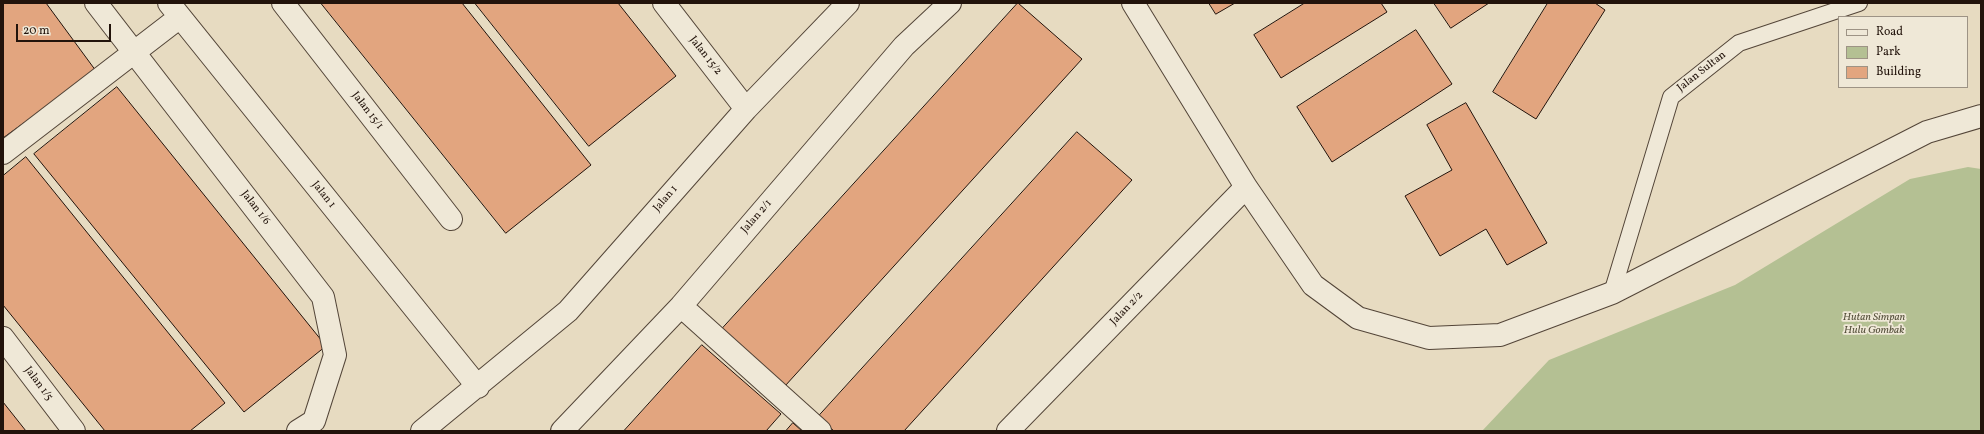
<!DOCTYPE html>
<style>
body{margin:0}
#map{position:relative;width:1984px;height:434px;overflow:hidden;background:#e7dbc1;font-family:Vollkorn,serif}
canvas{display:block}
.frame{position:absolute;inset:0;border:4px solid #22130b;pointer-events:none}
.legend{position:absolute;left:1838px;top:16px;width:130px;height:72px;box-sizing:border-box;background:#efe8d7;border:1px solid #9d9385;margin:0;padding:5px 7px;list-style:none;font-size:12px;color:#22130b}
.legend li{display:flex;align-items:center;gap:8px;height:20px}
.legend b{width:20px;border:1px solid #9d9385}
.scale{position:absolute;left:16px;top:24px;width:95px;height:18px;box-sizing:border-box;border:2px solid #22130b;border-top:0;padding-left:5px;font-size:12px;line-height:14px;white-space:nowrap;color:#22130b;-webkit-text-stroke:3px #efe8d7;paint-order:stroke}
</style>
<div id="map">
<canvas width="1984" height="434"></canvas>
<div class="frame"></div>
<ul class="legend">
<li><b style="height:5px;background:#efe8d7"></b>Road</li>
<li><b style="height:11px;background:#b4c093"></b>Park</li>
<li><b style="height:11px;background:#e2a57f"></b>Building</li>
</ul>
<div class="scale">20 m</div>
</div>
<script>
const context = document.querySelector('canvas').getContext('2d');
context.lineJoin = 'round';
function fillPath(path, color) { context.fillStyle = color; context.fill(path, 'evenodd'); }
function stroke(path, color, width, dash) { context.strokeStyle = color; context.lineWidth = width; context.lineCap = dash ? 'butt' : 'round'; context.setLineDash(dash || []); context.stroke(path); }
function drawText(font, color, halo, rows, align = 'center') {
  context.font = font + ' Vollkorn,serif'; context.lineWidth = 3.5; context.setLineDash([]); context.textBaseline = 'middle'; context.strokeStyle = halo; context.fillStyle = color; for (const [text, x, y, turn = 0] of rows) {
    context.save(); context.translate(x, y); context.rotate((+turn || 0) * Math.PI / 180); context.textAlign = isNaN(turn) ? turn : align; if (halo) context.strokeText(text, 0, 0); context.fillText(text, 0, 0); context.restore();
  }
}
const green = new Path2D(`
 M1968,167L1981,169V431H1482L1549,360L1735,285L1910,179Z`);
const building = new Path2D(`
 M3,3H46L96,71L3,138Z
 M321,3H462L591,165L506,233Z
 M475,3H618L676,76L589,146Z
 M1018,3L1082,59L785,386L722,329Z
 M1209,3H1235L1216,14Z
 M1305,3H1381L1387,12L1281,78L1254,35Z
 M1434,3H1489L1451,28Z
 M1548,3H1595L1605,10L1536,119L1493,92Z
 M1416,30L1452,84L1332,162L1297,107Z
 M117,87L326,346L244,412L34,154Z
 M1466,103L1547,243L1507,265L1486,229L1440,256L1405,196L1452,170L1427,125Z
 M1077,132L1132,180L904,431H834L818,417Z
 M26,157L225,403L190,431H105L3,305V176Z
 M702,345L781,414L766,431H624Z
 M3,402L26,431H3Z
 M793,423L802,431H786Z`);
const lane = new Path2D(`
 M1612,293L1671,97L1739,43L1859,3`);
const street = new Path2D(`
 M96,3L323,297L335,355L314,421L298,431
 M169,3L478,387
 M283,3L451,219
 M664,3L746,109
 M1133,3L1246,187L1313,285L1358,318L1429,338L1500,335L1612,293L1927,132L1981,116
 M3,153L180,17
 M681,306L820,431
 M3,338L74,431
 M422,431L568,311L746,109L848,3
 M562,431L681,306L904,46L950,3
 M1008,431L1246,187`);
const streetNames = [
 ["Jalan 15/2",705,56,52],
 ["Jalan Sultan",1702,72,-38],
 ["Jalan 15/1",367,111,52],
 ["Jalan 1",323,195,51],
 ["Jalan 1",666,199,-49],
 ["Jalan 1/6",255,208,52],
 ["Jalan 2/1",757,217,-49],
 ["Jalan 2/2",1127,309,-46],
 ["Jalan 1/5",38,384,53]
];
const parkNames = [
 ["Hutan Simpan",1874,318],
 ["Hulu Gombak",1874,331]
];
fillPath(green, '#b4c093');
fillPath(building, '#e2a57f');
stroke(building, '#22130b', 1);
stroke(lane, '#534538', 18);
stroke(street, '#534538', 24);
stroke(lane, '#efe8d7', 16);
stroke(street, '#efe8d7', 22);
drawText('11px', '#22130b', '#efe8d7', streetNames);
drawText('italic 11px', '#55503b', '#efe8d7', parkNames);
</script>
